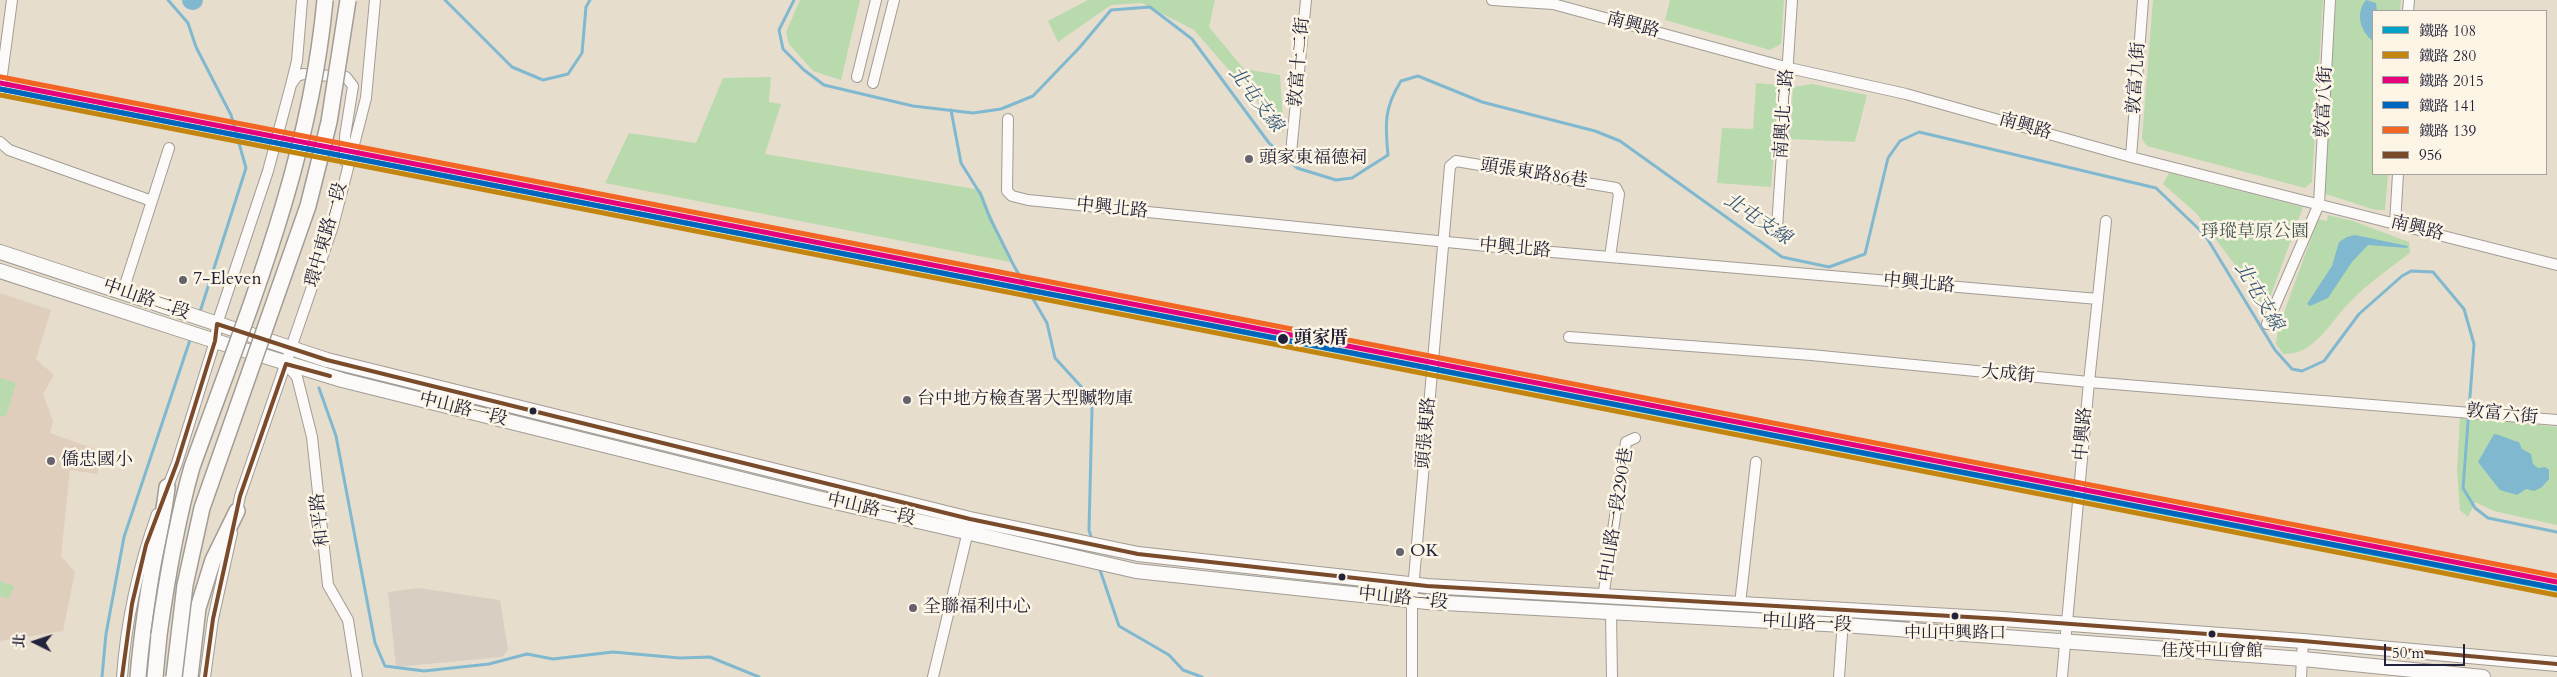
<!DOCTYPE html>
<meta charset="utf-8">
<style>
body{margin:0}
#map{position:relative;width:2557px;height:677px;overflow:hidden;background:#e7ddcd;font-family:Cardo,"Noto Serif TC",serif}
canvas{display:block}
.legend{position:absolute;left:2372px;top:10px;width:175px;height:165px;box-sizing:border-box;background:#fcf5e5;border:1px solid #a5a1a1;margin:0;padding:6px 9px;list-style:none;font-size:15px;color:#22223b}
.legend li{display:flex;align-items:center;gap:10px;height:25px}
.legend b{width:25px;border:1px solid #a5a1a1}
.north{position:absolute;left:10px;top:617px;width:50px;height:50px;-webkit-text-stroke:4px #fcf5e5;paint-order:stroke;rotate:274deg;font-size:14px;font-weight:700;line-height:20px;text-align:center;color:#22223b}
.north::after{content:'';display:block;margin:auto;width:18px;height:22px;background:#22223b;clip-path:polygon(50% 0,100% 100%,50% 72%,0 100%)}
.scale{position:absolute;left:2384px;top:644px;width:81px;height:22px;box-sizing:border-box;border:2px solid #22223b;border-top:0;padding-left:6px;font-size:15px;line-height:18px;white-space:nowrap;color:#22223b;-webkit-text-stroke:4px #fcf5e5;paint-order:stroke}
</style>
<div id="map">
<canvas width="2557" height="677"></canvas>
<ul class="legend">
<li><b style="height:6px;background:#02a2c7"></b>鐵路 108</li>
<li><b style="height:6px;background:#c2850f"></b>鐵路 280</li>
<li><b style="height:6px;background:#e5007d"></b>鐵路 2015</li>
<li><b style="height:6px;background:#0065bd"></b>鐵路 141</li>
<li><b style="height:6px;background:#f26522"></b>鐵路 139</li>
<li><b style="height:6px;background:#7a4b2a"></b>956</li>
</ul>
<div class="north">北</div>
<div class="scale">50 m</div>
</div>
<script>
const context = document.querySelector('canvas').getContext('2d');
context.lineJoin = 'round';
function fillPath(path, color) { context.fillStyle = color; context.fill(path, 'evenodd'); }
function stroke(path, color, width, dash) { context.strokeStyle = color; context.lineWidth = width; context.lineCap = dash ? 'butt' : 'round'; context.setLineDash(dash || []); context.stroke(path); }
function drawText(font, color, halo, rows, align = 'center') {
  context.font = font + ' Cardo,"Noto Serif TC",serif'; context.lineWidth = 5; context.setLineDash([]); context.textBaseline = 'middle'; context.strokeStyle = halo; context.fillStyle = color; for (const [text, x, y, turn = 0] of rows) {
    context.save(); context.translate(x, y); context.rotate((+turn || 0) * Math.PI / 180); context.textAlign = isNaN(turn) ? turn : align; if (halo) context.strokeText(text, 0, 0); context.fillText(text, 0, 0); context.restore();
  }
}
const built = new Path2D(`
 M0,293L51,310L36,359L54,375L43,394L53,421L50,433L104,452L97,474L70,470L61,556L75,572L63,631L0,641Z`);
const industrial = new Path2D(`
 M419,588L500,600L508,650L502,657L396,667L388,592Z`);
const green = new Path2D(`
 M800,0H860L841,80L813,71L789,44L786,32Z
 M1088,0H1215L1209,27L1244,69L1280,75L1284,133L1194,30L1142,3L1111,5L1058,42L1048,21Z
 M1670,0H1784L1781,44L1770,50L1665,20Z
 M2153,0H2323L2312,182L2305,188L2147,146L2142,139Z
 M2336,0H2401L2400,11H2373V174H2388L2385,210H2375L2323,193Z
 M771,77L769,102L781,104L765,154L981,190L1010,262L605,183L629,133L696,143L723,78Z
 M1756,83L1779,85L1771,187L1717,183L1722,128L1753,129Z
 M1812,84L1867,95L1855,142L1790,139L1793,87Z
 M2169,173L2303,207L2265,311L2253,289L2196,213L2163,184Z
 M2328,215L2353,221L2409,242L2410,253C2391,267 2370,282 2353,299C2331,319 2317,355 2283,354L2276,344L2278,329L2318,219L2327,221Z
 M0,378L16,383L6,416H0Z
 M2460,416L2557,427V525L2494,511L2475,502L2468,517L2460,510L2457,470Z
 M0,581L14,586L9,599L0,596Z`);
const water = new Path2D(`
 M2366,0L2376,3L2377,11H2373V41C2360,31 2355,13 2366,0Z
 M2355,235L2408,246L2407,248L2368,245L2352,262L2328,298L2310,306L2307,304L2332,266L2339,242L2347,237Z
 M2494,434C2504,436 2510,440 2519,442L2522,449L2531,454L2533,464L2538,468L2545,467L2549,470V479L2542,487L2534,491L2526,489L2517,495L2500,490L2478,462Z`);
const stream = new Path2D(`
 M168,0L188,23L196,47L231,115L246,168L199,315
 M445,0L512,67L543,80L568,74L582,53L586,7L590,0
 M794,0L779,30L783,49L804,70L824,85L913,106L973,113L1001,109L1033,96L1080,47L1111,10L1150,7L1192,39L1269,143L1297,168L1336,180L1352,178L1388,155C1385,124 1384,108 1401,81L1418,76L1482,102L1595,131L1620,141L1782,257L1829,267L1865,254L1888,158L1900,141L1919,132L2156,188L2205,235L2275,350L2292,369L2302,371L2324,361L2359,314L2402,276L2411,271L2433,272L2464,309L2474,344L2463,488L2475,508L2488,518L2557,532
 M951,110L961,163L981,195L989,216L1014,266L1047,323L1055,358L1088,394L1092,409L1089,530L1092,540
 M319,388L336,436L375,643L385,666L424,671L489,664L527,654L553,659L613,652L680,658L710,657L759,677
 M1099,567L1119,626L1169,655L1183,670L1202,677
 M102,677L106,634L124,537L191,337`);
const river = new Path2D(`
 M192,0H193`);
const minor = new Path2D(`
 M1492,0L1553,4L1789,68L1906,94L2131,157L2557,265
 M2408,11L2409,0
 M857,77L876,0
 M292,83L297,76L303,74L346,77L353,86L345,136V161
 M873,83L894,0
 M0,90L12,0
 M1008,119L1007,191L1012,196L1028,200L1517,249L2098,299
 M0,142L9,150L152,201
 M1291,153L1306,0
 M2131,157L2143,0
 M2395,224L2398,174
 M1777,228L1792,0
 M123,291L169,148
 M2267,324L2319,204L2330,0
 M1569,337L1811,355L2089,382L2557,420
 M287,365L297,377L312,437L328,585L348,620L357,677
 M166,491L177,463L215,341L217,324L268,171L291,85L297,61L302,0
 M236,517L240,496L333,226L366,98L375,0
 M1603,598L1626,442L1635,438
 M1740,604L1756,462
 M1611,613L1612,677
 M122,677C126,621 138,567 157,514
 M205,677L213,619L232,533
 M933,677L969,527
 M1412,677V601L1450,166L1456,161L1616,188L1619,194L1610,257
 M1839,677L1843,620
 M2062,677L2089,382L2106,221
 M2301,677L2303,641`);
const major = new Path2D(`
 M0,252L327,360L970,519L1138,554L1427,586L2003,619L2303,641L2557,664
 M0,271L215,341L342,380L813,497L1136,571L1427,602L1843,625L2303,659L2483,677`);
const highway = new Path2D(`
 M138,677C141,641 146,606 152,570C157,542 164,516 167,487
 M155,677L159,635
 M190,677L198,608L213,560L237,511`);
const highwayBridge = new Path2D(`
 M159,635C167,578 176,523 192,467C247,314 310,164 325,0
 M174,677L185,585L202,508L308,206L329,122L348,0`);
const bus1 = new Path2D(`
 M122,677L132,604L146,545L177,463L215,341L217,324L327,360L970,519L1138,554L1427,586L2003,619L2303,641L2557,664
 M205,677L213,619L240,496L286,364L330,376`);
const rail1 = new Path2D(`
 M0,89L2557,589`);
const rail2 = new Path2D(`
 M0,95L2556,595`);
const rail3 = new Path2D(`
 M0,83L2557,582`);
const rail4 = new Path2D(`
 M0,89L2556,588`);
const rail5 = new Path2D(`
 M1,77L2557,576`);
const markers = [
 [1249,159,5,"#67636e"],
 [183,280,5,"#67636e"],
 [1283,339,6,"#22223b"],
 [907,400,5,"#67636e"],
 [533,411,4.5,"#22223b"],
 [51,461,5,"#67636e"],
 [1400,552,5,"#67636e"],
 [1342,577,4.5,"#22223b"],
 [913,608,5,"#67636e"],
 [1955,616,4.5,"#22223b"],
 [2212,634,4.5,"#22223b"]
];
const busNames = [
 ["中山中興路口",1955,634],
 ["佳茂中山會館",2212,652]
];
const streetNames = [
 ["南興路",1633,26,15],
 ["敦富十二街",1300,62,-85],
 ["敦富九街",2137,78,-86],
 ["敦富八街",2325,102,-87],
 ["南興北二路",1785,114,-86],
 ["南興路",2025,127,16],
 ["頭張東路86巷",1534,174,9],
 ["中興北路",1112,209,6],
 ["南興路",2417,229,14],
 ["環中東路一段",327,235,-74],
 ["中興北路",1515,249,5],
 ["中興北路",1919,284,5],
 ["中山路二段",146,300,19],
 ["大成街",2008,375,5],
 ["中山路一段",463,410,14],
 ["敦富六街",2502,415,6],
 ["頭張東路",1427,433,-85],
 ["中興路",2084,434,-85],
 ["中山路一段",871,510,13],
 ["中山路一段290巷",1617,515,-81],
 ["和平路",321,520,-96],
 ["中山路一段",1403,599,6],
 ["中山路一段",1807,624,3]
];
const poiNames = [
 ["頭家東福德祠",1259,159],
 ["7-Eleven",193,280],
 ["台中地方檢查署大型贓物庫",917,400],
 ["僑忠國小",61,461],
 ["OK",1410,552],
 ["全聯福利中心",923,608]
];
const parkNames = [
 ["琤瑽草原公園",2255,233]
];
const stopNames = [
 ["頭家厝",1294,339]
];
const waterNames = [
 ["北屯支線",1255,100,53],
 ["北屯支線",1757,220,34],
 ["北屯支線",2258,297,59]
];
fillPath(built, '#e0cebc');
fillPath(industrial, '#d9cec2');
fillPath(green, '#b9daac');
fillPath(water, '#80b9cf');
stroke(stream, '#80b9cf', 3);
stroke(river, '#80b9cf', 20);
stroke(minor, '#a29c95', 12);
stroke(major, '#a29c95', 16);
stroke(highway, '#a29c95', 18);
stroke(minor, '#fbfaf8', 10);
stroke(major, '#fbfaf8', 14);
stroke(highway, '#fbfaf8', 15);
stroke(highwayBridge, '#a29c95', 18, []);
stroke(highwayBridge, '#fbfaf8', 15);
stroke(bus1, '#7a4b2a', 4);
stroke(rail1, '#02a2c7', 5);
stroke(rail2, '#c2850f', 5);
stroke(rail3, '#e5007d', 5);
stroke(rail4, '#0065bd', 5);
stroke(rail5, '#f26522', 5);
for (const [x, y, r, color] of markers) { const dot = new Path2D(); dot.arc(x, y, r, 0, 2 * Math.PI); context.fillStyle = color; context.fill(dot); stroke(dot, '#fcf5e5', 2); }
drawText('17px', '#22223b', '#fcf5e5', busNames);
drawText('18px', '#22223b', '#fcf5e5', streetNames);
drawText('18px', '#22223b', '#fcf5e5', poiNames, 'left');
drawText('18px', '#445955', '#fcf5e5', parkNames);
drawText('bold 18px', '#22223b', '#fcf5e5', stopNames, 'left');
drawText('italic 19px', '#365877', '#fcf5e5', waterNames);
</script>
